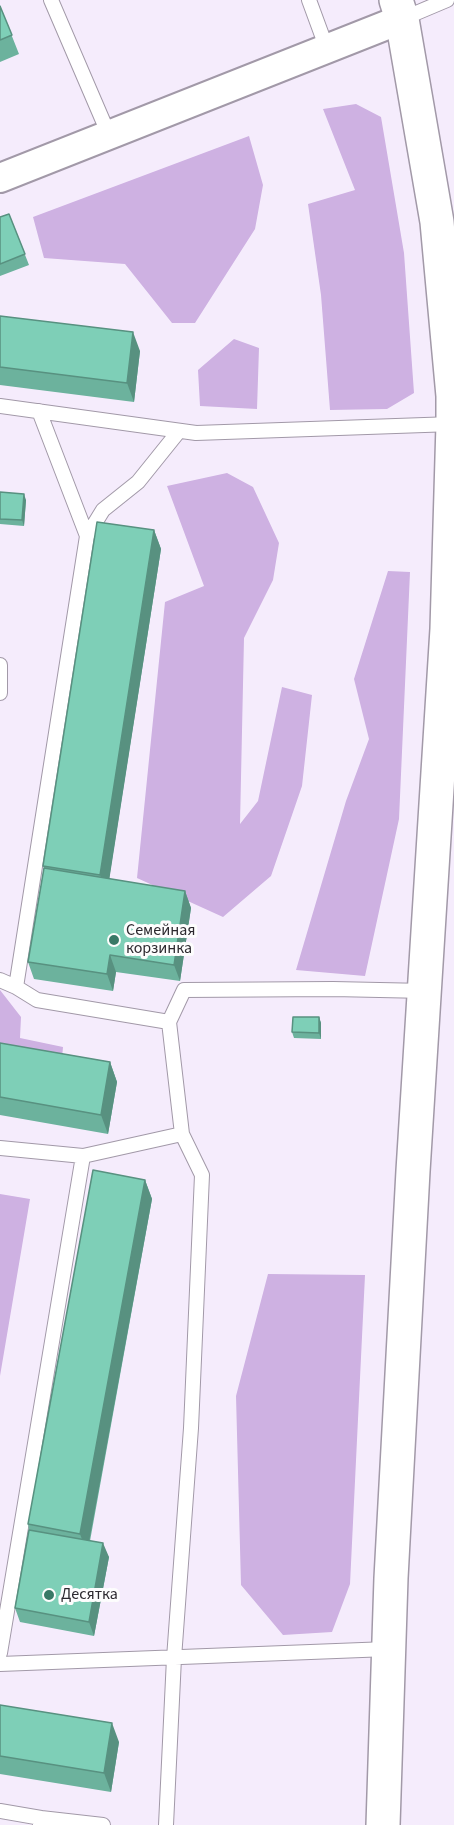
<!DOCTYPE html>
<meta charset="utf-8">
<style>
body{margin:0}
canvas{display:block;background:#f5ecfc}
</style>
<canvas width="454" height="1825"></canvas>
<script>
const context = document.querySelector('canvas').getContext('2d');
context.lineJoin = 'round';
function fillPath(path, color) { context.fillStyle = color; context.fill(path, 'evenodd'); }
function stroke(path, color, width, dash) { context.strokeStyle = color; context.lineWidth = width; context.lineCap = dash ? 'butt' : 'round'; context.setLineDash(dash || []); context.stroke(path); }
function drawText(font, color, halo, rows, align = 'center') {
  context.font = font + ' "Source Sans 3",sans-serif'; context.lineWidth = 6; context.setLineDash([]); context.textBaseline = 'middle'; context.strokeStyle = halo; context.fillStyle = color; for (const [text, x, y, turn = 0] of rows) {
    context.save(); context.translate(x, y); context.rotate((+turn || 0) * Math.PI / 180); context.textAlign = isNaN(turn) ? turn : align; if (halo) context.strokeText(text, 0, 0); context.fillText(text, 0, 0); context.restore();
  }
}
const green = new Path2D(`
 M356,104L381,117L404,253L414,393L387,409L330,410L321,295L308,204L355,190L323,109Z
 M249,136L263,185L255,229L195,323H172L125,264L44,258L33,217Z
 M234,339L259,348L257,409L200,406L198,370Z
 M227,473L253,487L279,543L273,580L244,638L240,824L258,801L282,687L312,695L302,786L271,876L223,917L137,878L165,602L204,586L167,486Z
 M388,571L410,572L399,819L365,976L296,970L346,801L369,739L354,679Z
 M0,990L21,1017L20,1038L63,1047L62,1058L0,1047Z
 M0,1194L30,1199L0,1376Z
 M268,1274L365,1275L350,1584L332,1632L283,1635L241,1585L236,1396Z`);
const service = new Path2D(`
 M51,0L109,135
 M309,0L327,49
 M402,19L447,0
 M0,406L196,433L453,424
 M39,411L87,536
 M0,665V693
 M0,980L16,987L37,1000L169,1022
 M16,987L87,536L103,510L138,482L179,431
 M0,1148L83,1156L182,1134
 M0,1653L83,1156
 M0,1664L388,1649
 M0,1811L41,1818
 M40,1825L41,1818L103,1825
 M166,1825L174,1658L191,1428L202,1175L182,1134L169,1022L184,990L333,989L426,991`);
const minor = new Path2D(`
 M0,178L402,19`);
const tertiary = new Path2D(`
 M383,1825L391,1578L413,1171L447,629L453,424V396L437,222L402,19L396,0`);
const wall = new Path2D(`
 M0,6L19,54L0,62Z
 M9,214L29,265L0,276V217Z
 M0,316L140,351L134,402L0,385Z
 M0,492L26,500L24,526L0,524Z
 M154,530L161,549L109,879L185,891L191,908L180,981L116,972L113,991L34,979L28,962L44,868L43,866Z
 M319,1017L321,1023V1039L294,1038L292,1032Z
 M0,1043L110,1062L117,1082L108,1134L0,1115Z
 M145,1180L152,1199L90,1541L109,1557L94,1636L20,1622L15,1608L29,1530L28,1524Z
 M0,1705L119,1742L111,1792L0,1774Z`);
const shadedWall = new Path2D(`
 M133,332L140,351L134,402L127,383Z
 M24,494L26,500L24,526L22,520Z
 M154,530L161,549L107,894L100,875Z
 M185,891L191,908L180,981L174,965Z
 M110,955L116,972L113,991L107,974Z
 M319,1017L321,1023V1039L319,1033Z
 M110,1062L117,1082L108,1134L101,1115Z
 M145,1180L152,1199L87,1553L80,1534Z
 M103,1543L109,1557L94,1636L89,1622Z
 M112,1723L119,1742L111,1792L104,1773Z`);
const building = new Path2D(`
 M0,6L12,35L0,40Z
 M9,214L25,254L0,264V217Z
 M0,316L133,332L127,383L0,367Z
 M0,492L24,494L22,520L0,519Z
 M97,522L154,530L100,875L43,866Z
 M44,868L185,891L174,965L110,955L107,974L28,962Z
 M293,1017H319V1033L292,1032Z
 M0,1043L110,1062L101,1115L0,1097Z
 M93,1170L145,1180L80,1534L28,1524Z
 M29,1530L103,1543L89,1622L15,1608Z
 M0,1705L112,1723L104,1773L0,1756Z`);
const markers = [
 [114,940,6,"#397967"],
 [49,1595,6,"#397967"]
];
const poiNames = [
 ["Семейная",126,931],
 ["корзинка",126,949],
 ["Десятка",61,1595]
];
fillPath(green, '#ceb1e2');
stroke(service, '#a299a8', 16);
stroke(minor, '#a299a8', 32);
stroke(tertiary, '#a299a8', 36);
stroke(service, '#fff', 14);
stroke(minor, '#fff', 28);
stroke(tertiary, '#fff', 33);
fillPath(wall, '#6cb29d');
fillPath(shadedWall, '#589180');
fillPath(building, '#7ecfb7');
stroke(building, '#589180', 1.5);
for (const [x, y, r, color] of markers) { const dot = new Path2D(); dot.arc(x, y, r, 0, 2 * Math.PI); context.fillStyle = color; context.fill(dot); stroke(dot, '#fdfdfd', 2); }
drawText('16px', '#2c292f', '#fdfdfd', poiNames, 'left');
</script>
